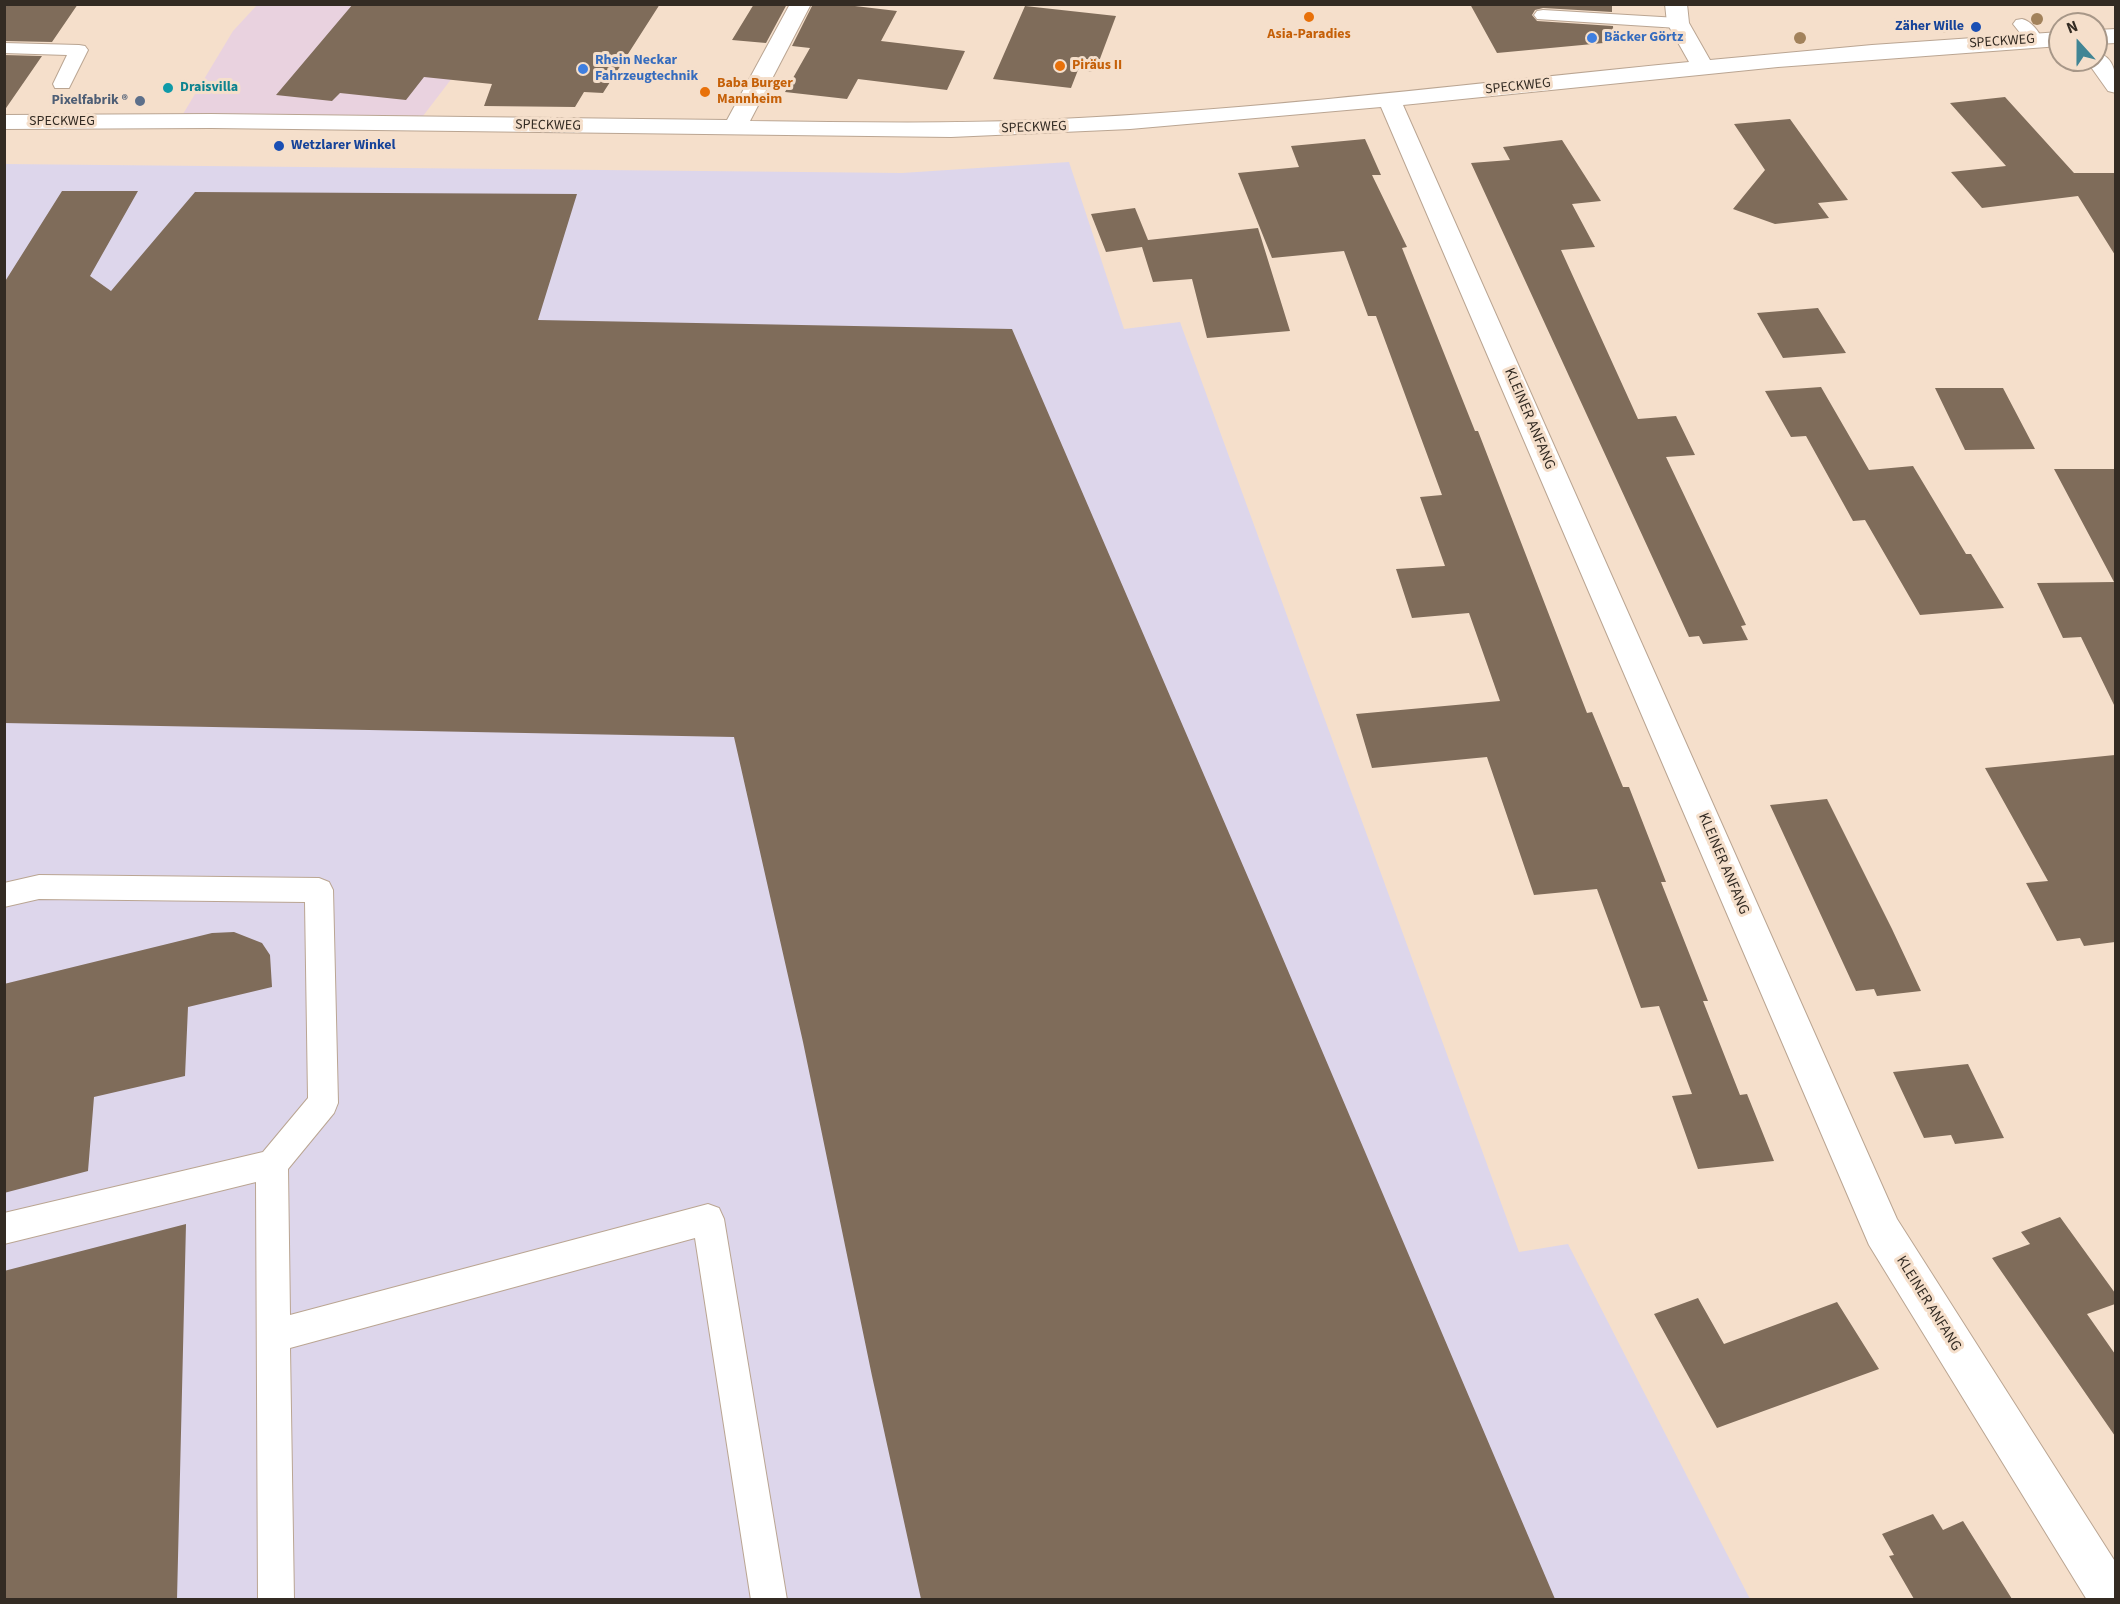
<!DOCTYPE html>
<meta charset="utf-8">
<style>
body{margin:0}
#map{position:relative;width:2120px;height:1604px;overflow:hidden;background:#f5dfcb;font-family:"Source Sans 3",sans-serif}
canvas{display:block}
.frame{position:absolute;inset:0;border:6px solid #332b23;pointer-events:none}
.north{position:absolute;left:2048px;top:12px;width:60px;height:60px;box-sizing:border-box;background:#f5dfcb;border:2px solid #a79788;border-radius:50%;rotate:339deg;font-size:16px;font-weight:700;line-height:24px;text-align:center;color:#332b23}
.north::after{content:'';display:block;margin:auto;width:21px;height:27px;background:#418594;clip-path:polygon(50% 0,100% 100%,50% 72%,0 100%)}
</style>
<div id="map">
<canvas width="2120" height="1604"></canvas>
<div class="frame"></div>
<div class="north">N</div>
</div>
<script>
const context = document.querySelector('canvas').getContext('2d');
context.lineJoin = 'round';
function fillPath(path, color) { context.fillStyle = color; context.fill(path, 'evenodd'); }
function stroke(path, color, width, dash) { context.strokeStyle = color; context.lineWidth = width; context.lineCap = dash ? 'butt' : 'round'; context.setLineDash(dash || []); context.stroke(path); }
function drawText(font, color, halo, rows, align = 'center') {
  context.font = font + ' "Source Sans 3",sans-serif'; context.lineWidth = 6; context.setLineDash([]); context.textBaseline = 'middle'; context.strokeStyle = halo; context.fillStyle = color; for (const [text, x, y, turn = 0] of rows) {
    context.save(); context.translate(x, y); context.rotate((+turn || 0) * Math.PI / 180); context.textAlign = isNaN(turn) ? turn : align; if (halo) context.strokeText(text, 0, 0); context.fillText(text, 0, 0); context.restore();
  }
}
const commercial = new Path2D(`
 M257,5H508L423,116L183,114L233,31Z`);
const industrial = new Path2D(`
 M1069,162L1124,329L1180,322L1519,1252L1568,1244L1750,1599L5,1600V164L902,173Z`);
const building = new Path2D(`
 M4,4H78L52,42L4,41Z
 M353,4H660L603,93L584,92L575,107L484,106L492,84L424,77L406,100L340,93L332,101L276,95Z
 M754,4H787L766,43L732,40Z
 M813,4H838L897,11L881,41L965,51L947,90L858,79L847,99L785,92L810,48L792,46Z
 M1470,4H1612V12L1543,8L1535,10L1532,15L1537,21L1613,26L1614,42L1497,53Z
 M1025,6L1116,16L1095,72L1078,70L1071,88L993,79Z
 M4,55L42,56L4,111Z
 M2005,97L2074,173H2115V255L2078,196L1982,208L1951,172L2006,166L1950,103Z
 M1790,119L1848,200L1818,203L1829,218L1775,224L1733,209L1765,170L1734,124Z
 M1365,139L1381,175H1372L1407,247L1402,248L1475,431H1478L1587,713L1592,712L1623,787H1629L1666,882H1661L1708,1001H1703L1740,1095L1747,1094L1774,1161L1698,1169L1672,1096L1692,1094L1659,1006L1641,1008L1597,889L1534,895L1487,757L1372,768L1356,714L1500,701L1469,613L1412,618L1396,569L1445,566L1420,497L1442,495L1376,316H1368L1344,251L1272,258L1238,173L1299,167L1291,146Z
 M1562,140L1601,201L1572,204L1595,247L1561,250L1638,419L1676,416L1695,455L1666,457L1746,625L1741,626L1748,640L1703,644L1699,636L1689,637L1471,163L1510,160L1503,147Z
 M62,191H138L90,276L111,291L195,192L577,194L538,320L1012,329L1269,926L1555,1599H921L872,1376L803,1042L734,737L4,723V283Z
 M1135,208L1148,240L1258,228L1290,331L1207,338L1192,279L1153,282L1142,247L1106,252L1091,214Z
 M1818,308L1846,353L1783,358L1757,313Z
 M1821,387L1869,470L1913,466L1966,554H1971L2004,608L1920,615L1865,520L1853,521L1806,436L1791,437L1765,391Z
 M1935,388H2003L2035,449L1965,450Z
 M2054,469H2115V707L2081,637L2063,638L2037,583L2114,582Z
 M2115,755V942L2084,946L2080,938L2057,941L2026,883L2048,881L1985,768Z
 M1827,799L1892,929L1921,991L1877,996L1874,989L1856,991L1770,805Z
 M234,932L262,943L270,955L272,987L188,1007L185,1076L94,1097L88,1171L4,1193V984L212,933Z
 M1968,1064L2004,1138L1955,1144L1951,1135L1924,1138L1893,1072Z
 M2060,1217L2115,1293V1304L2087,1314L2115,1354V1436L1992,1258L2030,1244L2021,1232Z
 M186,1224L177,1599H4V1271Z
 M1698,1298L1724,1344L1837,1302L1879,1369L1717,1428L1654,1314Z
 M1933,1514L1943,1530L1963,1521L2012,1599H1914L1889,1556L1894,1555L1882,1534Z`);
const service = new Path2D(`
 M1543,10L1678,18L1684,19L1687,23L1684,27L1678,28L1537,19L1534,15L1537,11Z
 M2022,19C2032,21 2038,32 2044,40L2041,44H2029L2013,24L2016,20Z
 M4,43L79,45L85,46L88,50L69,88H55L53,84L67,55L4,53Z
 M39,875L319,878L329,882L333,890L338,1103L334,1113L288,1169L290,1315L708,1204L719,1208L724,1219L787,1600H751L695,1238L290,1348L294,1600H258L256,1182L4,1244V1213L263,1152L308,1098L305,902L39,899L4,907V883Z`);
const minor = new Path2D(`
 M790,4H811L750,121C846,122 942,124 1038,120C1256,111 1472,83 1689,62L1667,23L1665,4H1687L1689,23L1710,60L1872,45L2060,32V46L1778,67L1403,105L1897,1219L2116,1563V1600H2087L1869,1245L1381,107L1130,129L951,137L211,128L4,129V115L211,114L727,120Z
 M2116,29V43L2096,44V30Z
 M2096,52C2116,57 2116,76 2116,93L2108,91L2086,60H2096Z`);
const trees = [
 [2037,19],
 [1944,27],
 [1800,38]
];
const markers = [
 [1309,17,6,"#e8710a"],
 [1976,27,6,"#1a4fb4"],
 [1592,38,6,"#3f7fe0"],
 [1060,66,6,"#e8710a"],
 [583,69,6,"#3f7fe0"],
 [168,88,6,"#0f9aa8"],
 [705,92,6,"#e8710a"],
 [140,101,6,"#5c6f8a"],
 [279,146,6,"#1a4fb4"]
];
const farTransitnames = [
 ["Zäher Wille",1964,27],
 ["Wetzlarer Winkel",291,146,"left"]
];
const farFoodnames = [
 ["Asia-Paradies",1309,35,"center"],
 ["Piräus II",1072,66],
 ["Baba Burger",717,84],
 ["Mannheim",717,100]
];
const farShopnames = [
 ["Bäcker Görtz",1604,38],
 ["Rhein Neckar",595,61],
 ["Fahrzeugtechnik",595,77]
];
const farStreetnames = [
 ["SPECKWEG",2002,42,-4],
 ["SPECKWEG",1518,87,-6],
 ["SPECKWEG",62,122],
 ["SPECKWEG",548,126,1],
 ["SPECKWEG",1034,128,-2]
];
const farCulturenames = [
 ["Draisvilla",180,88]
];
const farServicenames = [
 ["Pixelfabrik ®",128,101]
];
const streetNames = [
 ["KLEINER ANFANG",1529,419,67],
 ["KLEINER ANFANG",1723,864,67],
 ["KLEINER ANFANG",1928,1304,58]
];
fillPath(commercial, '#e9d2df');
fillPath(industrial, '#ddd6eb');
fillPath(building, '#7f6c5a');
stroke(service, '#baa592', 2);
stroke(minor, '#baa592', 2);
fillPath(service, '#fff');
fillPath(minor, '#fff');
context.fillStyle = '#a2825b';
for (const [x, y] of trees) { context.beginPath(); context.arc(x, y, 6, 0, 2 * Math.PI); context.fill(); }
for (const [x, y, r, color] of markers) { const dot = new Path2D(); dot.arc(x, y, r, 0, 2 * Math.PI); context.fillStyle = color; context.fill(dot); stroke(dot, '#f5dfcb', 2); }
drawText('bold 14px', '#164399', '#f5dfcb', farTransitnames, 'right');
drawText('bold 14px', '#c56008', '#f5dfcb', farFoodnames, 'left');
drawText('bold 14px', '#366cbe', '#f5dfcb', farShopnames, 'left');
drawText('14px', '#332b23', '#f5dfcb', farStreetnames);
drawText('bold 14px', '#0d838f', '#f5dfcb', farCulturenames, 'left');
drawText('bold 14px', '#4e5e75', '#f5dfcb', farServicenames, 'right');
drawText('15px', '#332b23', '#f5dfcb', streetNames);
</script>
